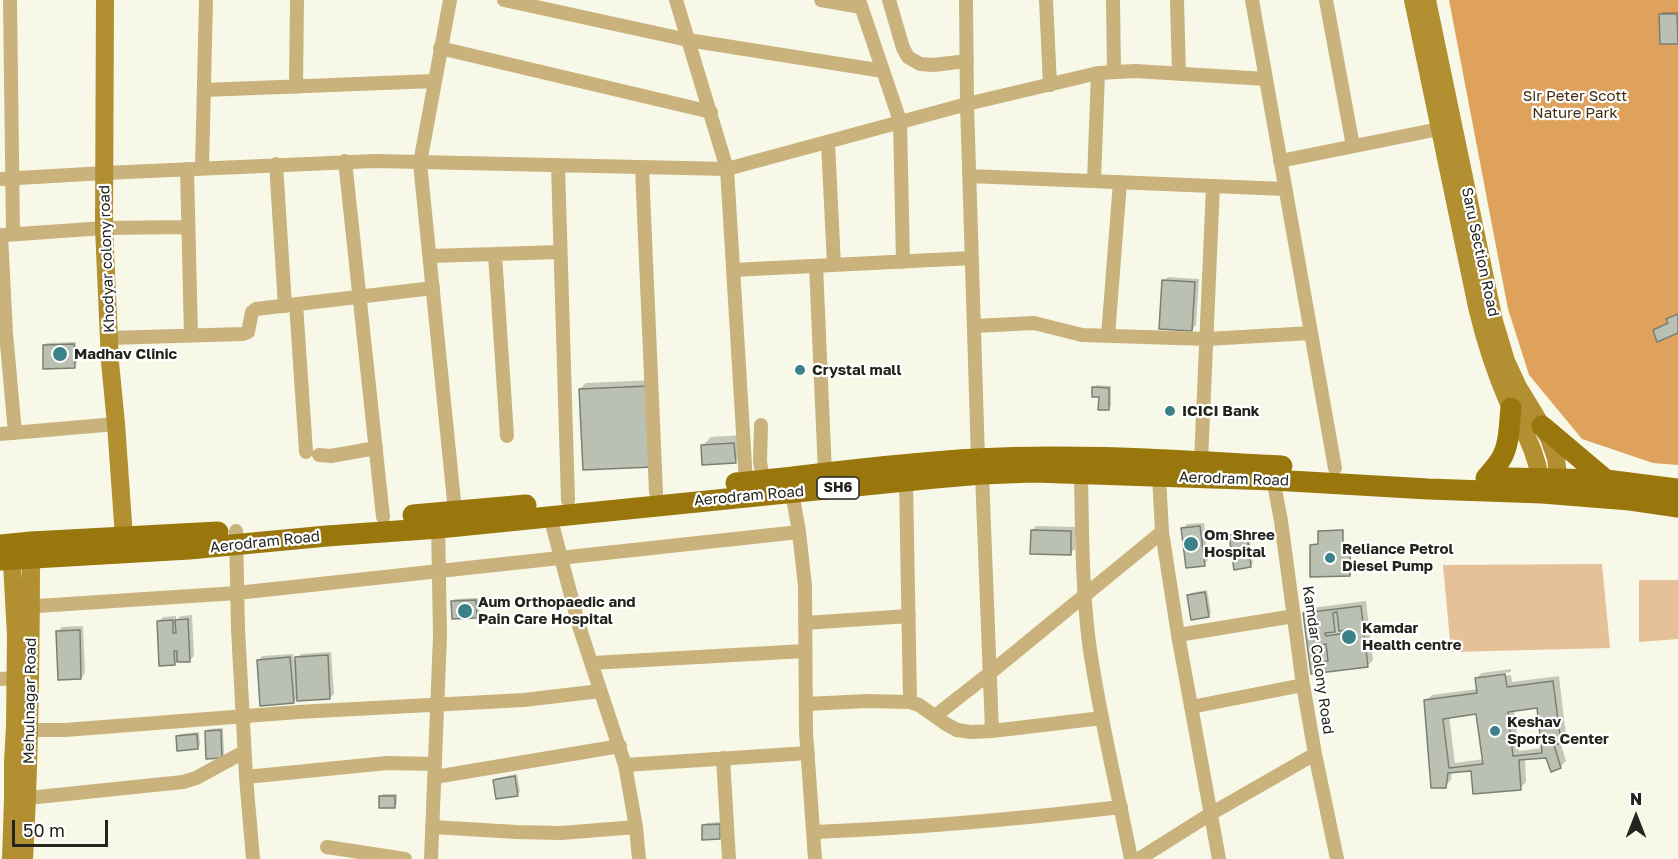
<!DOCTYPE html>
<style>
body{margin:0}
#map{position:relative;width:1678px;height:859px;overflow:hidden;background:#f8f8e8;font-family:"Golos Text",sans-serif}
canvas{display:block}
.north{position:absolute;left:1606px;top:787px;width:60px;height:60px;-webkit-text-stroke:4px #fff;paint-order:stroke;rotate:0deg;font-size:16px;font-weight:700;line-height:24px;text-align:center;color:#24241e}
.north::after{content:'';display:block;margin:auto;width:21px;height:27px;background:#24241e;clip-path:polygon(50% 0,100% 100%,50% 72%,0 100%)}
.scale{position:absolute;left:12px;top:820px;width:96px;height:27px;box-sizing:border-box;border:3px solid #24241e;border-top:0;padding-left:8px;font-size:18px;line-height:21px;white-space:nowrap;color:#24241e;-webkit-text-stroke:4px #fff;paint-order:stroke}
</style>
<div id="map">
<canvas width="1678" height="859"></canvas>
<div class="north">N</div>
<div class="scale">50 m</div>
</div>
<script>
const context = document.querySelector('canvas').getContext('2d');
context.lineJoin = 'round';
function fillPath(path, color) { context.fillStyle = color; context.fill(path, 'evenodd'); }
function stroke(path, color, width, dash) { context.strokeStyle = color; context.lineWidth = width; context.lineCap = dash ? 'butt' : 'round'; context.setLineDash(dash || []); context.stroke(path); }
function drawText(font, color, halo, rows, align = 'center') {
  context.font = font + ' "Golos Text",sans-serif'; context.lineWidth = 4.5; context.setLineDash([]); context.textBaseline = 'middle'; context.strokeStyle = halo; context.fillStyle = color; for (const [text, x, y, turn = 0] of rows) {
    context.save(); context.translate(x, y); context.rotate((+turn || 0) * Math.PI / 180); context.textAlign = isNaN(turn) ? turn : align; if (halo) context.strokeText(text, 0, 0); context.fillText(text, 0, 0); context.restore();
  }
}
const green = new Path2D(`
 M1602,564L1610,648L1451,652L1443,565Z
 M1639,580H1678V639L1639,642Z`);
const forest = new Path2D(`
 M1449,0H1678V465L1653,463L1582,439L1529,375L1508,309Z`);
const shadow = new Path2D(`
 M1663,12H1678L1677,43L1661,14Z
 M1168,277L1199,279L1196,325L1192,329L1164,281Z
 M76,342L77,363L74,366L44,346L47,343Z
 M655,380L658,459L580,389L586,383Z
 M1096,385L1111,386V406L1108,409L1094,388Z
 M743,435L744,452L735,461L702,446L711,437Z
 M1204,523L1208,560L1204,564L1183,529L1187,524Z
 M1036,526L1075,527V549L1070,553L1032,531Z
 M1249,531L1253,563L1251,566L1230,536L1233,533Z
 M1207,590L1211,613L1208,616L1189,596L1191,593Z
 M478,598L479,614L476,616L452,602L455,599Z
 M1366,601L1373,660L1367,666L1312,673L1305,614L1311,608Z
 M192,615L194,656L190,660L177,661L174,664L159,621L163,617L176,616V620L181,616Z
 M83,626L85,673L81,678L58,631L62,627Z
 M331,652L334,694L329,698L299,696L293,702L258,661L262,656L293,654L294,660L301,654Z
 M1511,669V672L1481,676V679L1511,675L1512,682L1559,676L1566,736L1560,742L1566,761L1560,767L1547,756L1525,758L1526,782L1520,788L1473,769L1452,771L1451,780L1445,786L1426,701L1432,695L1478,689L1476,679L1482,673ZM1538,707L1543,748L1519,751L1514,709ZM1478,712L1484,759L1455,763L1449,716Z
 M223,728L224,754L222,757L206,731L209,729Z
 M199,732L200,745L198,747L177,736L180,734Z
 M517,774L520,792L517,794L494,780L497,778Z
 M383,794H397V804L394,806L381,796Z
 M722,822V835L719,838L704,825L706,823Z`);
const building = new Path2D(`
 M1659,14H1677L1678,44H1660Z
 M1162,280L1195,282L1192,331L1159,329Z
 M1678,314V333L1657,342L1653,330L1668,323L1666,319Z
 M74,344L75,368L43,369V345Z
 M649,386L653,467L583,470L579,389Z
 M1092,387L1109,388V410H1098L1099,397H1092Z
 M734,443L736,463L702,465L701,445Z
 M1200,526L1205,566L1186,568L1181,528Z
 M1031,530L1071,531V555L1030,554Z
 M1343,530V547H1350V576L1310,577V545L1318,544V531Z
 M1247,533L1251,567L1234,570L1229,535Z
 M1205,592L1209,617L1191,620L1187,595Z
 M476,600L477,618L452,619L451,601Z
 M1361,606L1368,667L1311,674L1303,613ZM1337,612L1339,631L1347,630V633L1326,636L1325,633L1335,632L1333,613ZM1326,644L1328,661L1322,662L1321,645Z
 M188,619L190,662H177V651H174L175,665L159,666L157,621L173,620V633H176L175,620Z
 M80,630L81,679L58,680L56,631Z
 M328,655L330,699L297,701L295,657Z
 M290,657L294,703L260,706L257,660Z
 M1505,674L1507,687L1553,681L1561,743L1554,745L1561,768L1551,772L1546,758L1519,760L1521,790L1473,794L1471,771L1448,773L1446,788H1431L1424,700L1477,693L1475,678ZM1537,708L1542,753L1513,756L1508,712ZM1476,714L1483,764L1449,768L1443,719Z
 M221,730L222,758L206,759L205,731Z
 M197,734L198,749L177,751L176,736Z
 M515,776L518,796L496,799L493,780Z
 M379,796H395V808H379Z
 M720,824V839L702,840V825Z`);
const street = new Path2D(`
 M10,0L13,234
 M450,0L420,163L455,511
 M504,0L688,40L883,71
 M676,0L727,169L746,482
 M821,0L861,7
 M859,0L900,121L903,262
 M889,0L903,48L908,57L920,64L933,65L967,61
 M966,0L967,104L978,459
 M1046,0L1050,85
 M1113,0L1114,71
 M1177,0L1179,74
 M1252,0L1335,468
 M1326,0L1353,146
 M440,48L711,112
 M296,87L297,0
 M204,90L434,81
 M828,143L834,265
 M345,161L383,517
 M1280,161L1439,129
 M276,164L285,306
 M558,166L568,500
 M202,168L206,0
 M642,168L656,492
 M187,169L191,336
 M969,176L1285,189
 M0,179L105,173L375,161L727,169L967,104L1098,73L1135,71L1266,79
 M1094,181L1098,73
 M1,235L6,333L15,433
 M5,235L104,228L188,227
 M495,254L507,436
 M430,256L560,252
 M816,266L825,473
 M733,270L972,258
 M296,304L306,452
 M974,326L1034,323L1082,335L1207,339L1311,333
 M1108,336L1120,182
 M109,338L243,334L248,332L252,312L256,309L433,288
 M761,425L760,461L763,480
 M0,434L116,424
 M319,455L331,456L376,448
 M1201,461L1213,186
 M1081,473C1082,530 1082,587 1089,643C1099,715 1117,787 1131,859
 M1272,473L1281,521L1303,685L1315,754L1337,859
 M982,474L992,731
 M1159,476L1162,532L1178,635L1219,859
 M906,481L910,702
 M792,492L799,532L805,586L806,732L815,859
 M550,516L579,626L625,765L636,827L639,859
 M236,531L238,629L246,777L253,859
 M22,607L237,593L799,532
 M805,623L909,616
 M1178,635L1294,616
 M592,663L805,651
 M0,679L16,678
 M806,704L867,701L910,702L919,705L946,724L957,730L971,732L992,731L1102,718
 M1191,707L1303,685
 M935,716L990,673L1162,532
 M29,730H65L298,712L524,700L600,691
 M723,758L729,859
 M625,765L808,753
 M246,777L387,763L435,764
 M435,777L620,746
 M28,798L183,782L196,778L244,752
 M432,827L517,832L561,833L636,827
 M814,832C916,828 1019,819 1121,807
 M327,847L405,859
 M431,859L440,636L438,521
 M1139,859L1212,813L1315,754`);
const secondary = new Path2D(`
 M105,0L104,228L110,362L116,424L125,551
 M1413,0L1477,307C1485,341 1495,372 1509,404C1514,416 1522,426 1527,437C1535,454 1540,472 1542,491
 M1427,0L1494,321L1506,361L1518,387L1549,438L1556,458L1560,493
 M11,859L13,799V762L15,727L16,635L11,546
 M24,859C30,754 31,649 31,544`);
const primary = new Path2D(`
 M1542,426L1606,480
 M1486,478C1491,472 1497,466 1501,459C1510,444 1509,424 1511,408
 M1508,478L1606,480L1678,489
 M736,483C816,475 896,463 976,459C1078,453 1181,461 1282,466
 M413,515L526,505
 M0,545L31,542L218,532
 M0,560L189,549L327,536L439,528L935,478L982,474L1033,472L1273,480L1428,489L1542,493L1630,500L1678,507`);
const markers = [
 [60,354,8,"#3a818a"],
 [800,370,6,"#3a818a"],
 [1170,411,6,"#3a818a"],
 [1191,544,8,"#3a818a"],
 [1330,558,6,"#3a818a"],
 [465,611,8,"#3a818a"],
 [1349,637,8,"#3a818a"],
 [1495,731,6,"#3a818a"]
];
const shields = [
 [838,488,42]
];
const shieldNames = [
 ["SH6",838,488]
];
const parkNames = [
 ["Sir Peter Scott",1575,96],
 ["Nature Park",1575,113]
];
const streetNames = [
 ["Saru Section Road",1480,252,78],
 ["Khodyar colony road",107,259,-92],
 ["Aerodram Road",1234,479,2],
 ["Aerodram Road",749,496,-5],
 ["Aerodram Road",265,542,-6],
 ["Kamdar Colony Road",1318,660,82],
 ["Mehulnagar Road",30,701,-89]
];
const poiNames = [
 ["Madhav Clinic",74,354],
 ["Crystal mall",812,370],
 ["ICICI Bank",1182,411],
 ["Om Shree",1204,535],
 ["Hospital",1204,552],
 ["Reliance Petrol",1342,549],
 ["Diesel Pump",1342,566],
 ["Aum Orthopaedic and",478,602],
 ["Pain Care Hospital",478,619],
 ["Kamdar",1362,628],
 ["Health centre",1362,645],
 ["Keshav",1507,722],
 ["Sports Center",1507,739]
];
fillPath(green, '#e5c098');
fillPath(forest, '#dea25d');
fillPath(shadow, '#0003');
fillPath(building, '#bac1b3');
stroke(building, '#797f72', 1.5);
stroke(street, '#c9b27b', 14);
stroke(secondary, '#b28f31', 18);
stroke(primary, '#9a770d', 21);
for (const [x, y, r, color] of markers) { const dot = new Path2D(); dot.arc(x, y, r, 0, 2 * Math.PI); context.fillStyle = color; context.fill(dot); stroke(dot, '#fff', 2); }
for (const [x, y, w] of shields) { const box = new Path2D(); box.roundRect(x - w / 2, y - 11, w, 22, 4.5); context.fillStyle = '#fff'; context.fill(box); stroke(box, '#24241e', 1.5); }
drawText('bold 14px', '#24241e', null, shieldNames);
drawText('15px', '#452c0e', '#fff', parkNames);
drawText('15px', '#24241e', '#fff', streetNames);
drawText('bold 15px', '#24241e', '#fff', poiNames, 'left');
</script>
